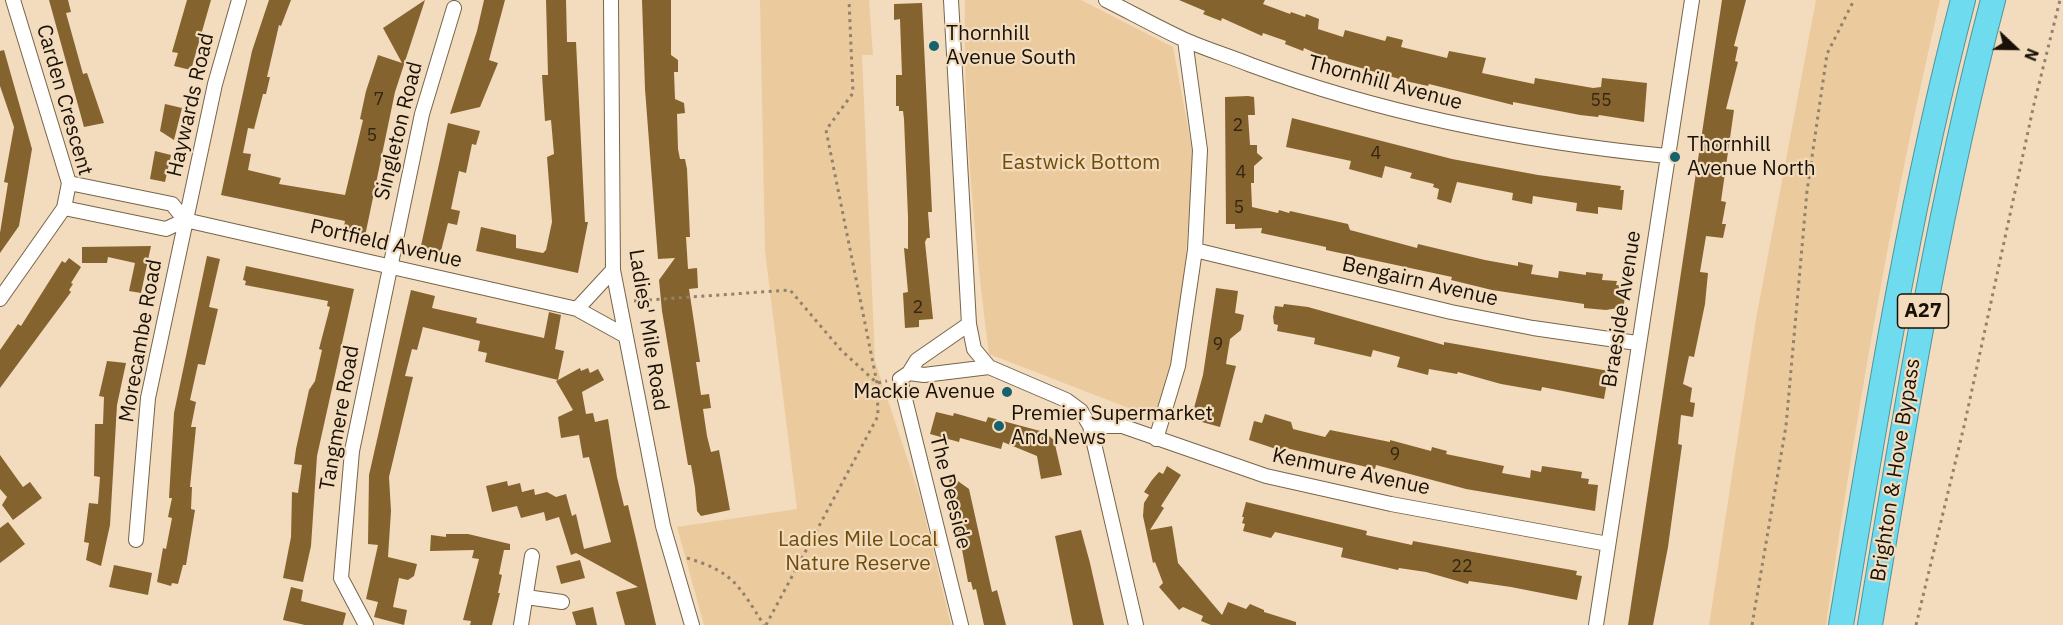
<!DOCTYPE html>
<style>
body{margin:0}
#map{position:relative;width:2063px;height:625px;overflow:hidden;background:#f2dcbd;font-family:"IBM Plex Sans",sans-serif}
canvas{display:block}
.north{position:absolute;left:1985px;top:18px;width:60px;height:60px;-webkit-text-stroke:4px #f2dcbd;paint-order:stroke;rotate:112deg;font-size:16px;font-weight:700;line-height:24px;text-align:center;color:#191107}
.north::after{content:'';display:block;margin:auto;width:21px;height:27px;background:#191107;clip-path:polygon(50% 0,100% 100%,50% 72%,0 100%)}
</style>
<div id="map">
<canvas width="2063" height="625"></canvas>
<div class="north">N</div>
</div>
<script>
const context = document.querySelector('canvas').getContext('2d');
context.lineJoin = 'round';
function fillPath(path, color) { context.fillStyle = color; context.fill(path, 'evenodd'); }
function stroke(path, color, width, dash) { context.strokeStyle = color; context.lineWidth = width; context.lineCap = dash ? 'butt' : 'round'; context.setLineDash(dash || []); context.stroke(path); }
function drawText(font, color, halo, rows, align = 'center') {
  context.font = font + ' "IBM Plex Sans",sans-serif'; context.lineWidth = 4.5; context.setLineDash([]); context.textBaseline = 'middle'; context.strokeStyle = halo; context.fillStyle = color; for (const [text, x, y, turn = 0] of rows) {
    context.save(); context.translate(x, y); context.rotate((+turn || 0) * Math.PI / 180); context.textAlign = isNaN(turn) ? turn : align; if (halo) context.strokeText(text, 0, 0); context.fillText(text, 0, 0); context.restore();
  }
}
const green = new Path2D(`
 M760,0H869L873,55H862L875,361L920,497L951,625H704L677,527L797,509L765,251Z
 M965,0H1081L1173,47L1193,155L1185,269L1174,348L1157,419L989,354C974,236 963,119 965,0Z
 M1816,0H1940C1892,207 1856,415 1826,625H1709L1756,319Z`);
const building = new Path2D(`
 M49,0H68L71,12L66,13L83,74L87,73L104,123L84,127Z
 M187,0H211L191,70L174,66L178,53L172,52Z
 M269,0H291L281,26L279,25L267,77H270L266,94H263L254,129L248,128L243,153L251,154L248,170L281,178L279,184L345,195L363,120L360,119L366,91L378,55L402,63L383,28L425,0L395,92L365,236L343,231L345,221L221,195L252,51Z
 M484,0H505L489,60L498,63L480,107L450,114L477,31Z
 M546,0H566L567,42H576L585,222H588L578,273L476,251L481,227L516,235V248L543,253L546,250L552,222L547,157L554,154L551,120L545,121L542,75H548Z
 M642,0H671V55L678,60V72H674L675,99L684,103L685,113L677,114L678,149L680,159H685L687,169L690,237H686L688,269L697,268L698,288L689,289L700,362H696L701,395L709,394L711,408L703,409L707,436L711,452L719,450L730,510L701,516L697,511L695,488L691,465H688L662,311L659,280L675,258L658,259L645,89Z
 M1179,0H1265L1263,4L1290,14L1291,12L1305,17L1306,14L1319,19L1318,29L1343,37L1345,30L1385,41L1387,36L1403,40L1401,47L1447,58L1449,51L1486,58L1482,73L1534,84L1535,78L1593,88L1601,87L1602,78L1647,83L1644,122L1599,115L1598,117L1580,115L1513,102V105L1429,84L1428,86L1410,82L1326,58L1304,48L1303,51L1285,44L1286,41L1263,33L1262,36L1222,18L1221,21L1203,14L1205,11Z
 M1722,0H1746L1734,46L1738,47L1735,61L1738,62L1726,109L1734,110L1721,201L1726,202L1722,224H1726L1723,238L1706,236L1700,272L1708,273L1705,304L1694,357L1689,356L1683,384L1692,388L1690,402L1695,403L1693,417L1681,415L1678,444L1682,445L1668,547L1653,625H1628Z
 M922,3L932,212H928L930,238H927L925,242L933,319L919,320V327L905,328L903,293L908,292L904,248L908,249V217L904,119L903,111H899V106H896V75H902L900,19L894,20V4Z
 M4,50L32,149L19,226L0,253V233L8,183L4,182L14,127L0,86V51Z
 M1248,96L1254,97L1255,115H1248L1250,145H1257V153L1263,158L1254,166V183H1251L1252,207L1278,213L1279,210L1289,213L1290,211L1348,224L1350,230L1417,248L1418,244L1485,260L1518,266V262L1533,265L1531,274L1558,278L1559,271L1586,275V272L1603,274L1602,280L1617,281L1616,285L1626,286L1624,304H1618V308L1606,310L1584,308V304L1492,290L1451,280L1452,277L1326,250V247L1261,233L1262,228L1235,229V224H1226L1225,97Z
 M165,104L182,108L174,140L160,131Z
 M1292,118L1452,159L1538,175L1621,186L1620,190H1624L1622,210L1598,207V214L1576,211L1577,203L1533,196L1532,204L1512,200L1513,193L1457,182L1451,203L1437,199L1439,189L1433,187L1434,184L1410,178L1412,173L1385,166L1382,178L1349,169L1351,161L1286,147Z
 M448,123L480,131L476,145L472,144L466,173L459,171L451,209L460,211L457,225L448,223L440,255L420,250Z
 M155,151L171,155L165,182L150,179Z
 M151,246L141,293L129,291L135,263L108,257L107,263H82V247Z
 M207,256L220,259L209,307L218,309L205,365L198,364L190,400L196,402L191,427H196L190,487H192L191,509L195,510L186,565H183L178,584L172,583L171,586L157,582L163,548L166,549L172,518L168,517L172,498H169L174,413Z
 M69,258L81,267L71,283L73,284L69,290L71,292L0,388V350L18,324L21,326L62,261L65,263Z
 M246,266L354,289L317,456L311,546L303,582L283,578L291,537L292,492L298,493L302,465L294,464L296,449L309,390L315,381L322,350L319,349L330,307L327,306L328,301L245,285L246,281L243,280Z
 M1216,288L1238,291L1235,313L1244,315L1241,330L1230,339L1226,364L1236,366L1220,427L1191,419L1203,375Z
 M411,290L435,296L432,308L477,318L476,323L544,338L549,312L561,315L555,349L564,351L558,380L580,368L581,371L588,368L590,373L598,369L604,380L582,392L586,414L593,413L595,422L608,419L617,477L624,506L628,505L656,625H625L616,592L638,587L576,553L571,555L559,517L546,521L544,512L521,518L517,506L492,512L486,486L507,481L508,486L520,483L522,492L534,489L535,495L547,492L556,497L566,494L572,516L576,514L584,549L611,542L589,457L583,458L579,435L561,438L558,417L573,410L556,381L558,380L485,362L487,353L478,351L480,341L423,327L417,350L412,349L405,376L413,377L389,477L391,511L388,557L417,564L414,576L408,580L399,578L393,607L407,610L404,625L374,617L378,602L366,599L378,545L368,544L369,475Z
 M1284,304L1308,307L1444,345V342L1609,371L1604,399L1542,387L1541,391L1501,384L1458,372L1457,374L1429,369L1428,375L1397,367L1400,357L1373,350L1371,357L1314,344L1315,338L1277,331L1278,325L1274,324L1273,317L1275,306L1283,307Z
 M107,361L126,363L117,405L110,525L101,566L86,560L89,543L84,542L89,503L98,504L100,477L94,476L95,424H103L104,397L99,396Z
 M936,412L953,416L954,413L986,422L988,417L1044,432L1054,440L1062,475L1041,479L1037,456L1003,442L1001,449L960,438L959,442L930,434Z
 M1265,414L1291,422L1293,429L1325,437L1330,430L1390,442V440L1431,451L1432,447L1447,451L1446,454L1504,466L1502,473L1530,478L1531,470L1541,472L1542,466L1582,472L1581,478L1589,479L1588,484L1598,485L1595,511L1466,489L1376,465L1375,469L1286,448L1282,451L1249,440L1254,421L1262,423Z
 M0,455L23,487L30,482L42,498L13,520L2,505L7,497L0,489Z
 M1167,466L1181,475L1161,506L1164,508L1150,530L1172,526L1178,563L1222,615L1228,602L1246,609L1250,604L1264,610V612L1296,622V625H1211L1201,621L1203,616L1183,607L1179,610L1159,587L1163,583L1155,562L1153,563L1143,516L1144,503L1149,495L1144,492L1152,480L1159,472L1163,474Z
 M948,474L969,489L992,592L997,590L1006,625H984L976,589L973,590L971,582H968Z
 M1246,502L1367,531L1366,535L1412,545L1413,541L1577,571L1576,575L1582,576L1577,600L1511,587L1469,581L1468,584L1426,572L1399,568L1398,570L1341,557L1343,548L1275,532L1271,538L1243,531L1245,524L1242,523L1244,517H1242Z
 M8,522L25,544L0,563V528Z
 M1081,530L1090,563L1104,625H1073L1055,536Z
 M446,534H468L510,544V550H504L499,574L502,575L498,593H500L492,625H470L471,621L463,620L479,559L472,558L474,550L430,551L431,535L446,537Z
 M580,560L585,578L561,584L556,566Z
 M114,565L152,573L148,595L109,587Z
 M291,587L303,590L301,601L346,613L343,625H305L283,620Z
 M593,607L597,625H576L572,612Z`);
const path = new Path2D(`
 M634,301L790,290L841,350L877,383L887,381
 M687,558C734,572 739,586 764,625
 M766,625L878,416L877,383L826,130L853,93L849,0
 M1752,625L1786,426L1807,191L1827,54L1854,0
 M1916,625L1965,422L2034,104L2060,0`);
const street = new Path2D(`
 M611,0L613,270L663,526L692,625
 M951,0L969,324L974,349L989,367L1066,400L1081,411L1090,426L1136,625
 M1106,0C1132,13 1157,27 1183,39C1205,49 1229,56 1251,65C1386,115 1525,142 1667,156
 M69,183L172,204L185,220
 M64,208L166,229L185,220L577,309L624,335
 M1195,250L1451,312L1533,328L1637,343
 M0,299L64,208L69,183L13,0
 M577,309L613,270
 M909,373L917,360L969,324
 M1090,426H1122L1266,476L1391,504L1608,544
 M1156,439L1178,366L1195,250L1200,150L1185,40
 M136,540L148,398L215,84L239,0
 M526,597L562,602
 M366,625L341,578L352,451L422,114L454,8
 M521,625L532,556
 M961,625L900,379L909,373L924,375L989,367
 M1596,625L1692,0`);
const highway = new Path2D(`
 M1841,625C1876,416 1909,206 1963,0
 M1870,625C1905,415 1939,206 1993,0`);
const markers = [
 [934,46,6,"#15616d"],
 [1675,157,6,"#15616d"],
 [1007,392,6,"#15616d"],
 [999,426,6,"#15616d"]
];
const numberNames = [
 ["7",379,100],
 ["55",1601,101],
 ["2",1238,126],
 ["5",372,136],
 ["4",1376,154],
 ["4",1241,173],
 ["5",1239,208],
 ["2",918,308],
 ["9",1218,345],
 ["9",1395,455],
 ["22",1462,567]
];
const shields = [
 [1923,311,51]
];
const shieldNames = [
 ["A27",1923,311]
];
const poiNames = [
 ["Thornhill",946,34],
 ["Avenue South",946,58],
 ["Thornhill",1687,145],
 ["Avenue North",1687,169],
 ["Mackie Avenue",995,392,"right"],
 ["Premier Supermarket",1011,414],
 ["And News",1011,438]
];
const streetNames = [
 ["Thornhill Avenue",1385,83,15],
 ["Carden Crescent",64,100,74],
 ["Haywards Road",191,105,-77],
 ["Singleton Road",399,131,-76],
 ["Portfield Avenue",386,244,13],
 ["Bengairn Avenue",1420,282,13],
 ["Braeside Avenue",1622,309,-81],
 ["Ladies' Mile Road",648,330,81],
 ["Morecambe Road",141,341,-80],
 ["Tangmere Road",340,418,-80],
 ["Brighton & Hove Bypass",1896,470,-81],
 ["Kenmure Avenue",1351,472,12],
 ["The Deeside",950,492,76]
];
const parkNames = [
 ["Eastwick Bottom",1081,163],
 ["Ladies Mile Local",858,540],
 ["Nature Reserve",858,564]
];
fillPath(green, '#ebcb9d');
fillPath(building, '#85632f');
stroke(street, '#786549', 16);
stroke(highway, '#50949d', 26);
stroke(path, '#92826c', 3, [3, 4.5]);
stroke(street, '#fff', 14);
stroke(highway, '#6edbee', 24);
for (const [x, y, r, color] of markers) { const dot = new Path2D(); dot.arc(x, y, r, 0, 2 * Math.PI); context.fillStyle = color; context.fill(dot); stroke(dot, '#f2dcbd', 2); }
drawText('18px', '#342611', null, numberNames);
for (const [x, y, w] of shields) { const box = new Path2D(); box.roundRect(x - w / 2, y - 17, w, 34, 4.5); context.fillStyle = '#f2dcbd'; context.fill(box); stroke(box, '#191107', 1.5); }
drawText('bold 20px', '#191107', null, shieldNames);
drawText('21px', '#191107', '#f2dcbd', poiNames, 'left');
drawText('21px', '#191107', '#f2dcbd', streetNames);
drawText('21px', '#704c09', '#f2dcbd', parkNames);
</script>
